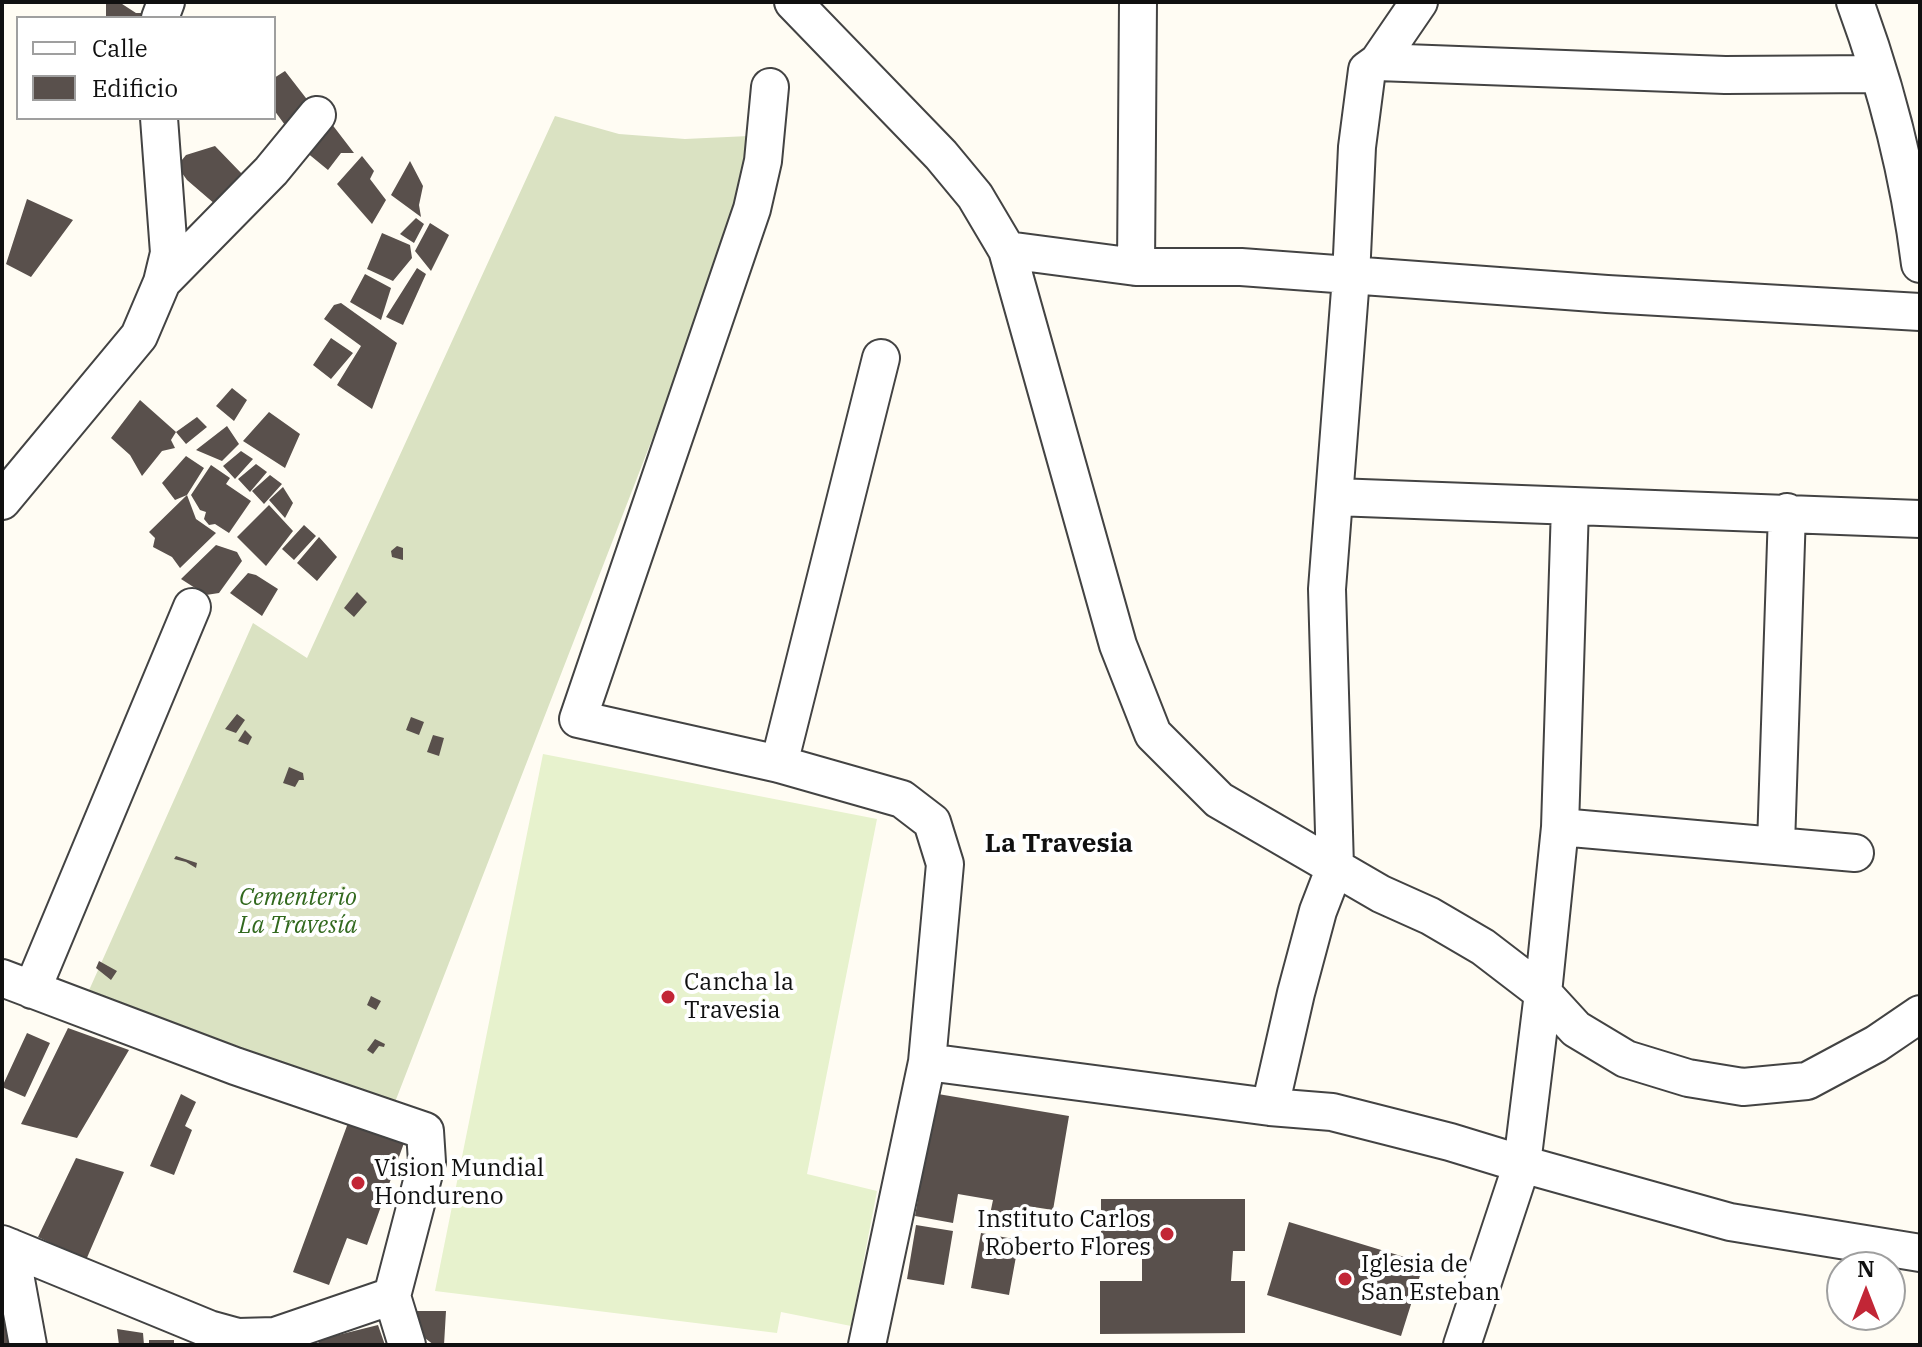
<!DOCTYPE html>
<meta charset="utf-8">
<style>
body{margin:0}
#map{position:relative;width:1922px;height:1347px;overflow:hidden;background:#fffcf3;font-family:"IBM Plex Serif",serif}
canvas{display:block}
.frame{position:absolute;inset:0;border:4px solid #101010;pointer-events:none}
.legend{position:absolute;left:16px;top:16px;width:260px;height:104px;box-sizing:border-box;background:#fff;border:2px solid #9f9f9f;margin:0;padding:10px 14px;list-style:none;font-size:24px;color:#101010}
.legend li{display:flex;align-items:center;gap:16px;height:40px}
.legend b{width:40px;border:2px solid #9f9f9f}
.north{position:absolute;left:1826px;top:1251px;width:80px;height:80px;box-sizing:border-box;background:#fff;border:2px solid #9f9f9f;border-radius:50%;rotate:0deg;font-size:22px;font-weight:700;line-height:32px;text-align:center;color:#101010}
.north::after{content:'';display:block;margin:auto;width:28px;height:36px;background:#c22636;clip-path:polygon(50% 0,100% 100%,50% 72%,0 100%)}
</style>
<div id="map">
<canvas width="1922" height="1347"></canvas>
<div class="frame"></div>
<ul class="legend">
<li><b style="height:10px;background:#fff"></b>Calle</li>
<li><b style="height:22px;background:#59504c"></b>Edificio</li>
</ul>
<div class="north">N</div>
</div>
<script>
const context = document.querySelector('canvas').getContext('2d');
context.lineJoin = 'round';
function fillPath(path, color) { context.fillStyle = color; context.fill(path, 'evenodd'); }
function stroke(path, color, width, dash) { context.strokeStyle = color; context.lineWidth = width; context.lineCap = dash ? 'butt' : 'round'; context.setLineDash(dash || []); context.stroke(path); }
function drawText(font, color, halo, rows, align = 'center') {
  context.font = font + ' "IBM Plex Serif",serif'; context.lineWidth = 8; context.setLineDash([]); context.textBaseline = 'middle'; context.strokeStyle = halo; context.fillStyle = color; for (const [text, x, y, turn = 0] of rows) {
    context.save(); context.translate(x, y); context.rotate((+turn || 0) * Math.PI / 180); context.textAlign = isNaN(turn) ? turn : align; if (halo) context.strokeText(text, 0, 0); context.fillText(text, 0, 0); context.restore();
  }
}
const cemetery = new Path2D(`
 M555,116L619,134L685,139L770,135L390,1115L82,1006L253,623L307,658Z`);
const pitch = new Path2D(`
 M543,754L877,819L807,1174L877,1191L851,1326L781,1312L777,1333L435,1291Z`);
const building = new Path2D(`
 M106,2H119L136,13H146V18H106Z
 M285,71L316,111L293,136L274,110V78Z
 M331,123L354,153H341L328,170L300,147Z
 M215,146L243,175L223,211L187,180L177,166L186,155Z
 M362,156L374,171L370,179L386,200L372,224L337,184Z
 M410,161L423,186L419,205L421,217L391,195Z
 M27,199L73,220L31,277L6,264Z
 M416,218L424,224L414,243L400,234Z
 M430,223L449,235L431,271L415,251Z
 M382,233L410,245L412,258L393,281L367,269Z
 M417,268L426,274L403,325L386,317Z
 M365,274L391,288L381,320L350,302Z
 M341,303L397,343L372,409L337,385L361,346L324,319L334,305Z
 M331,338L353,353L331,379L313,365Z
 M232,388L247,400L234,421L216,406Z
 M140,400L176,432L171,440L175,448L162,451L142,476L130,455L111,438Z
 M269,412L300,434L285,468L243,441Z
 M197,417L207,427L186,444L176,432Z
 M227,426L239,444L222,461L196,450Z
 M241,451L253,459L235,479L223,466Z
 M186,456L204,468L187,495L175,500L162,483Z
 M256,464L267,472L250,492L238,479Z
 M211,465L230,478L226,484L251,501L229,533L215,524L209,525L204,519L206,512L200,510L191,495Z
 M270,475L282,484L264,504L252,491Z
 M283,487L293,503L285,518L269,500Z
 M187,495L196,519L216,533L180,568L172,557L153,547L155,538L149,532Z
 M269,505L293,531L266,566L237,537Z
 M304,525L316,536L294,560L282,549Z
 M319,537L337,557L317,581L297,563Z
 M216,545L237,552L242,561L219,593L206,595L181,579Z
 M397,546L403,548V560L392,557L391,551Z
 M248,573L256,575L278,589L262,616L230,593Z
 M357,592L367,602L354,617L344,608Z
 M237,714L245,720L236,733L225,729Z
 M411,717L424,722L419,735L406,730Z
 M245,730L252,737L248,745L238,741Z
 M433,735L444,738L439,756L427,752Z
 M289,767L303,773L304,780H299L295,787L283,783Z
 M176,856L197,863L196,868L186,862L174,859Z
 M99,961L117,971L111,980L96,968Z
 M371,996L381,1001L376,1010L367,1005Z
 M68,1028L129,1050L77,1138L21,1124Z
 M27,1033L50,1043L25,1097L2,1087Z
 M375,1039L385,1044L384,1047L379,1046L373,1054L367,1050Z
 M932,1093L1069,1116L1053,1210L1027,1206L1022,1231L988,1224L993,1200L958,1194L953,1223L915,1216L920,1187H916Z
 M181,1094L196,1102L185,1126L192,1130L174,1175L150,1166Z
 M348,1123L404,1143L367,1245L347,1238L329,1285L293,1272Z
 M76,1158L124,1172L86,1260L38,1237Z
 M1101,1199H1245V1251H1233L1231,1281H1245V1333L1100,1334V1281H1142V1251H1101Z
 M1289,1222L1424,1263L1401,1336L1267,1295Z
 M916,1225L953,1231L944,1285L907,1279Z
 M981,1233L1019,1240L1009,1295L971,1288Z
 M414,1311H446L444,1345H434L417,1332Z
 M13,1316L15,1345H2V1317Z
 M378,1325L385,1345H319L318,1340Z
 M117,1329L143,1333L144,1345H119Z
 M149,1340H174V1345H149Z`);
const minor = new Path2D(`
 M793,2L941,155L975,196L1007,250L1136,267H1241L1607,294L1920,312
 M1855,2C1886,86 1909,175 1920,264
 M160,18L166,2
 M1378,62L1419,2
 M770,87L763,161L752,209L578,719L779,764L902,799L932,822L945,864L927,1062L867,1345
 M1007,250L1118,645L1153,734L1219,800L1381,894L1430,916L1483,947L1543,993L1576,1029L1626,1059L1688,1078L1743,1087L1807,1081L1876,1044L1920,1014
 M1136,267L1138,2
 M162,282L271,171L317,115
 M1335,497L1920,519
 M2,501L139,336L162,282L169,253L159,118
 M779,764L881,358
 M1560,827L1855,853
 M1776,845L1787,512
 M2,978L235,1066L425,1131L427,1162L392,1296
 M32,990L192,607
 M927,1062L1270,1107L1332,1112L1450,1142L1522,1164L1730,1222L1920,1253
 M1270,1107L1296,993L1318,911L1335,867L1327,589L1351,277L1357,147L1367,70L1378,62L1725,75L1879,74
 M2,1244L209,1329L238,1337L275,1336L392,1296L407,1345
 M10,1247L28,1345
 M1462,1345L1522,1164L1543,993L1560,827L1570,506`);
const markers = [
 [668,997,8,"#c22636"],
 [358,1183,8,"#c22636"],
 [1167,1234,8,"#c22636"],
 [1345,1279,8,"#c22636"]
];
const parkNames = [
 ["Cementerio",298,898],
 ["La Travesía",298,926]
];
const poiNames = [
 ["Cancha la",684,983],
 ["Travesia",684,1011],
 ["Vision Mundial",374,1169],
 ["Hondureno",374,1197],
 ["Instituto Carlos",1151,1220,"right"],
 ["Roberto Flores",1151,1248,"right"],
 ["Iglesia de",1361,1265],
 ["San Esteban",1361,1293]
];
const neighbourhoodNames = [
 ["La Travesia",1059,844]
];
fillPath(cemetery, '#dae2c2');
fillPath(pitch, '#e7f2cd');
fillPath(building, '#59504c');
stroke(minor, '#434343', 40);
stroke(minor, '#fff', 36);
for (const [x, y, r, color] of markers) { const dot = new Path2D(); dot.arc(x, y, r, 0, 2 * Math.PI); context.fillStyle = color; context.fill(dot); stroke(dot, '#fff', 3); }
drawText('italic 24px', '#32691e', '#fff', parkNames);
drawText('24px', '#101010', '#fff', poiNames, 'left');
drawText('bold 26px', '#101010', '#fff', neighbourhoodNames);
</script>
